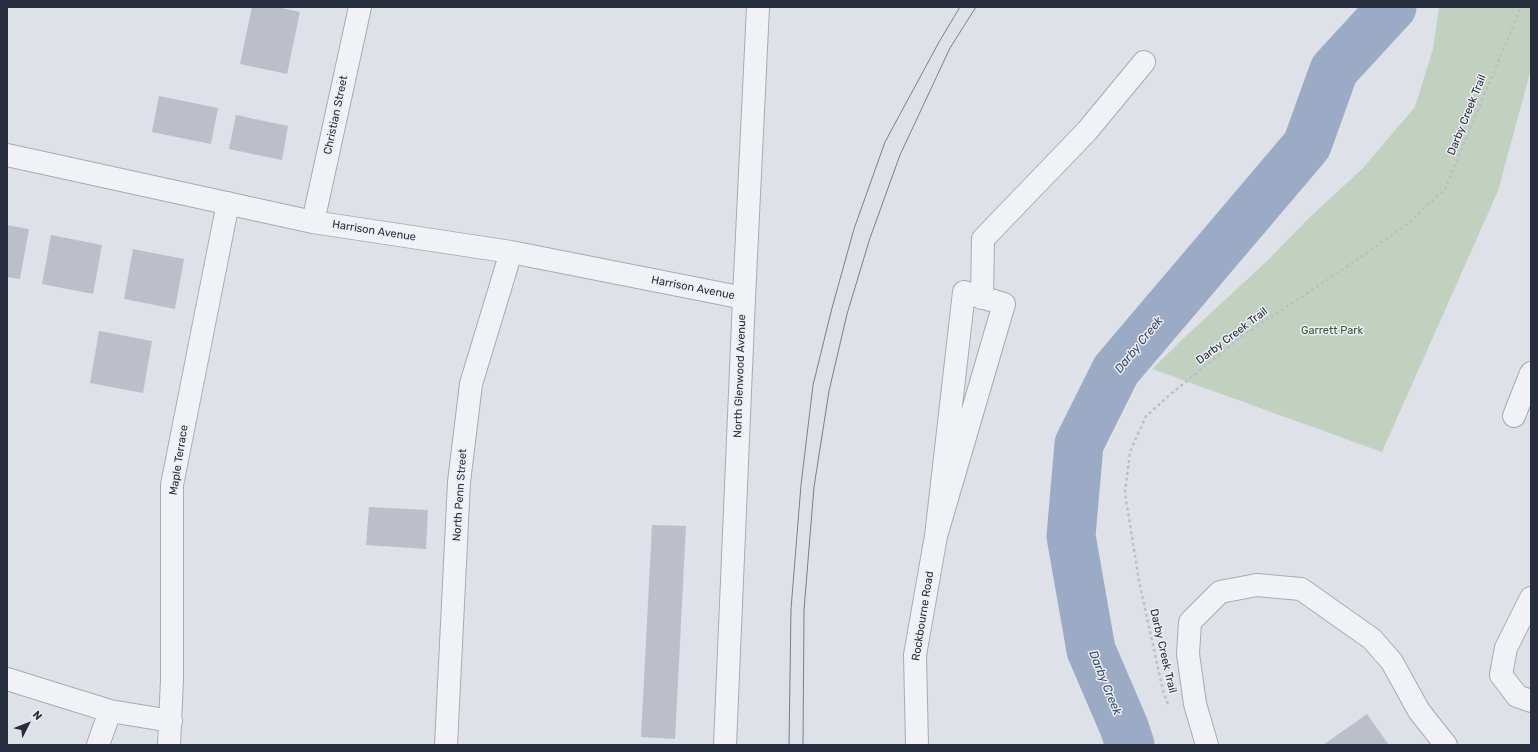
<!DOCTYPE html>
<style>
body{margin:0}
#map{position:relative;width:1538px;height:752px;overflow:hidden;background:#dee1e7;font-family:Rubik,sans-serif}
canvas{display:block}
.frame{position:absolute;inset:0;border:8px solid #282d3d;pointer-events:none}
.north{position:absolute;left:8px;top:704px;width:40px;height:40px;-webkit-text-stroke:3px #eef0f5;paint-order:stroke;rotate:48deg;font-size:11px;font-weight:700;line-height:16px;text-align:center;color:#282d3d}
.north::after{content:'';display:block;margin:auto;width:14px;height:18px;background:#282d3d;clip-path:polygon(50% 0,100% 100%,50% 72%,0 100%)}
</style>
<div id="map">
<canvas width="1538" height="752"></canvas>
<div class="frame"></div>
<div class="north">N</div>
</div>
<script>
const context = document.querySelector('canvas').getContext('2d');
context.lineJoin = 'round';
function fillPath(path, color) { context.fillStyle = color; context.fill(path, 'evenodd'); }
function stroke(path, color, width, dash) { context.strokeStyle = color; context.lineWidth = width; context.lineCap = dash ? 'butt' : 'round'; context.setLineDash(dash || []); context.stroke(path); }
function drawText(font, color, halo, rows, align = 'center') {
  context.font = font + ' Rubik,sans-serif'; context.lineWidth = 3; context.setLineDash([]); context.textBaseline = 'middle'; context.strokeStyle = halo; context.fillStyle = color; for (const [text, x, y, turn = 0] of rows) {
    context.save(); context.translate(x, y); context.rotate((+turn || 0) * Math.PI / 180); context.textAlign = isNaN(turn) ? turn : align; if (halo) context.strokeText(text, 0, 0); context.fillText(text, 0, 0); context.restore();
  }
}
const green = new Path2D(`
 M1439,7H1531V69L1498,191L1382,452L1152,369L1187,335L1265,263L1308,219L1363,168L1415,107L1433,49Z`);
const river = new Path2D(`
 M1130,745L1124,727L1091,650L1071,536L1079,444L1116,370L1307,145L1334,70L1392,7`);
const building = new Path2D(`
 M252,7H277L300,12L287,74L240,64Z
 M159,96L218,108L211,144L152,132Z
 M236,115L288,126L282,160L229,149Z
 M7,225L29,229L20,279L7,277Z
 M51,235L102,245L93,294L42,284Z
 M133,249L184,259L175,309L124,299Z
 M99,331L152,341L143,393L90,383Z
 M369,507L428,510L426,549L366,545Z
 M652,525L686,526L675,739L641,737Z
 M1367,714L1389,745H1323Z`);
const path = new Path2D(`
 M1168,704L1163,691L1139,581L1125,493L1130,452L1146,416L1172,393L1245,334L1341,271L1406,225L1445,189L1521,7`);
const minor = new Path2D(`
 M7,155L313,222L511,252L744,298
 M313,222L360,7
 M982,298L983,239L1087,131L1144,62
 M1514,416L1531,373
 M1531,598L1506,648L1501,675L1517,696L1531,701
 M7,679L110,711
 M98,745L110,711L171,721
 M169,745L172,680V485L228,203
 M446,745L459,482L471,384L511,252
 M725,745L744,298L758,7
 M917,745L915,655L936,536L964,292L1004,304L936,536
 M1207,745L1195,704L1188,654L1190,622L1220,592L1257,585L1301,589L1372,639L1392,662L1419,711L1446,745`);
const tram = new Path2D(`
 M789,745L791,609L801,485L813,385L832,308L854,229L885,142L939,42L960,7
 M803,745L804,610L814,487L829,391L847,314L870,238L900,155L950,48L976,7`);
const streetNames = [
 ["Christian Street",336,115,-78],
 ["Darby Creek Trail",1467,115,-68],
 ["Harrison Avenue",374,231,9],
 ["Harrison Avenue",693,288,11],
 ["Darby Creek Trail",1232,336,-37],
 ["North Glenwood Avenue",740,376,-88],
 ["Maple Terrace",179,460,-81],
 ["North Penn Street",460,495,-86],
 ["Rockbourne Road",923,616,-81],
 ["Darby Creek Trail",1163,651,77]
];
const parkNames = [
 ["Garrett Park",1332,331]
];
const waterNames = [
 ["Darby Creek",1139,345,-51],
 ["Darby Creek",1105,683,68]
];
fillPath(green, '#c2d0c0');
stroke(river, '#9baac5', 49);
fillPath(building, '#bcbfc9');
stroke(minor, '#a7abb4', 24);
stroke(path, '#bdbfc6', 2.5, [3, 3]);
stroke(minor, '#f1f2f6', 22);
stroke(tram, '#797f90', 1);
drawText('11px', '#282d3d', '#eef0f5', streetNames);
drawText('11px', '#395836', '#eef0f5', parkNames);
drawText('italic 12px', '#35476f', '#eef0f5', waterNames);
</script>
